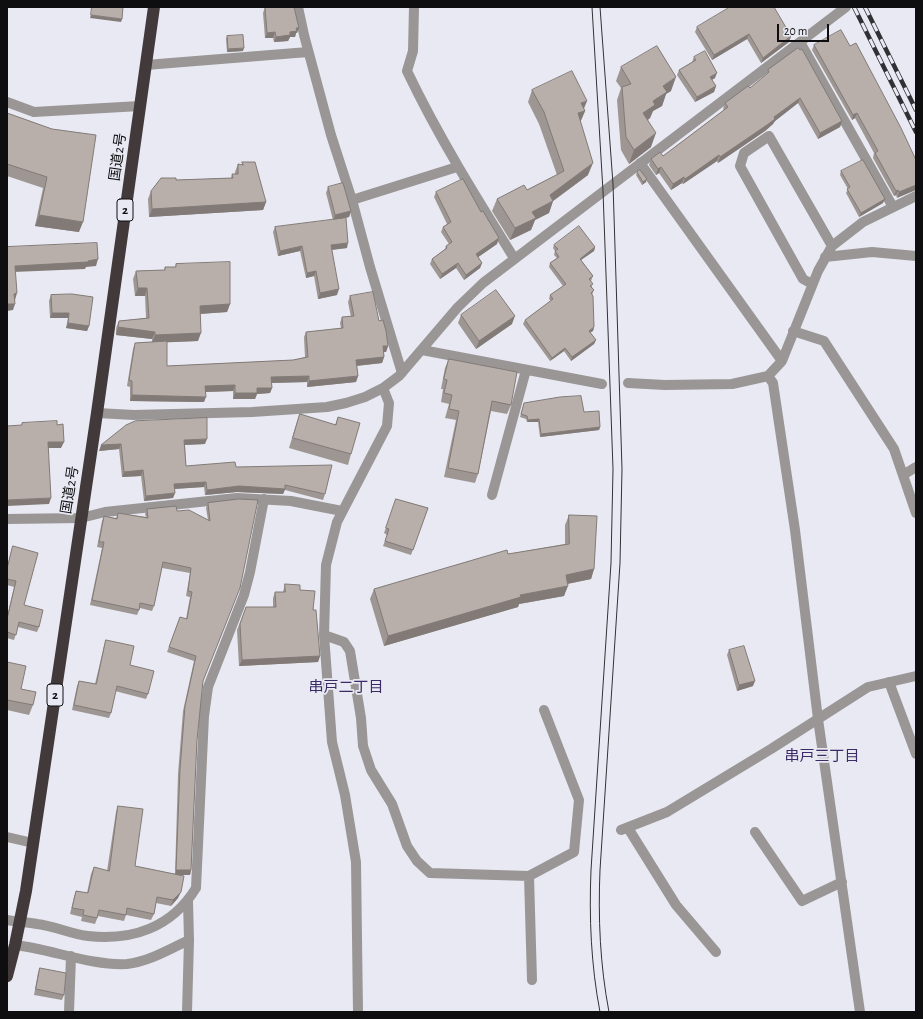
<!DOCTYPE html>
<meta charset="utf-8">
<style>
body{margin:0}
#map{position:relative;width:923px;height:1019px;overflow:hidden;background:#e8e9f2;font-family:"Alegreya Sans",sans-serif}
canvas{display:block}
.frame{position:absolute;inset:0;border:8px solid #0e0e11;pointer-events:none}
.scale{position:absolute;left:777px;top:24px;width:52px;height:18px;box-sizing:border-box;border:2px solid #0e0e11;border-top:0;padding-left:5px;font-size:12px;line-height:14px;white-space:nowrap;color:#0e0e11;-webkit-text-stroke:3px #e8e9f2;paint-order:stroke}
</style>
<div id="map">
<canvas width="923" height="1019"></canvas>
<div class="frame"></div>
<div class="scale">20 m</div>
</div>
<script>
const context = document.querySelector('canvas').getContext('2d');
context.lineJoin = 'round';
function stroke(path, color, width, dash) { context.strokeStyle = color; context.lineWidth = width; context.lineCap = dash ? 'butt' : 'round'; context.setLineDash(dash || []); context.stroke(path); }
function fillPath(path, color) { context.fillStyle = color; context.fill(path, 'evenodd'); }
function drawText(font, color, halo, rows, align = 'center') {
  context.font = font + ' "Alegreya Sans","Noto Sans JP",sans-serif'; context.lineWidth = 3.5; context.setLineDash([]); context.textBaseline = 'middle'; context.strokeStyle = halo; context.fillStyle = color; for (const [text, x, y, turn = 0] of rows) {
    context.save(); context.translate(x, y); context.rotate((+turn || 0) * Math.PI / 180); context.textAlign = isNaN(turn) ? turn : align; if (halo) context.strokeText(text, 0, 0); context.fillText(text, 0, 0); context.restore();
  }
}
const minor = new Path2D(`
 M298,7L304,35L331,135L352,200L370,267L402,373
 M414,7L413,51L407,71C438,136 476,197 514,258
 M800,42L893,207
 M146,65L308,52
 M7,102L34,112L140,106
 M640,163L782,361
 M352,200L457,167
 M825,257L872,252L916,256
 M812,284L803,279L740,166L744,153L769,136L832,246
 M793,331L824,341L894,449L916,513
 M422,350L602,384
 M768,376L773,383L795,530L818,719L860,1012
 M628,383L665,385L732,384L768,376L782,361L818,271L832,246L863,222L916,196
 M97,413L134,415L252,412L327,407L346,403L365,397L383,388L399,376L458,307L483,283L846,7
 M903,475L916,467
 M492,495L526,370
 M7,519L81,518L105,512L237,498L291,501L342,511
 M324,635L344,642L350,651L361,718L363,746L371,770L392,804L407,846L417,861L430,873L529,876L574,852L579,800L544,710
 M889,682L916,754
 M628,828L676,905L716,952
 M621,830L667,812L771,749L868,687L916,676
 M755,832L802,901L842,882
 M7,837L33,843
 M529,876L532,980
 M7,920C17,922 27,922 37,924C55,926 71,934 88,936C133,941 172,927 196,888L204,716L208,687L244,595L250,572L264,499
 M15,945C51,949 91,966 127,964C148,962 170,949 189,940
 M69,1012L71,956
 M187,1012L189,940L188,901
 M358,1012L356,862L345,795L332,742L324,635L326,565L337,522L387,426L389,403L383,388`);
const highway = new Path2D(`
 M7,976L15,945L26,891L97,413L154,7`);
const tram = new Path2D(`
 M592,7L603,191L613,469L611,563L591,870C589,918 591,965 600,1012
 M600,7L613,184L622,469L620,563L600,870C598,918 600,965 609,1012`);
const rail = new Path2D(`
 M854,7L916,132
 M865,7L916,110`);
const wall = new Path2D(`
 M265,7H294L297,33H296L295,37H290L288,41L274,42L273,38H265L263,13Z
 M697,27L791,36L789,42L761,63L747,39L712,60L695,32Z
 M227,36L243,51L227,52L226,39Z
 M814,45L850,46L916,160L897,198L896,195L894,196L873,158L874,153L855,118L852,120L812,50Z
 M694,57L715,78L712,80L716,86L714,92L695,102L677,75L679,70L692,62Z
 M621,67L671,91L666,94L662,106L653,111L650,118L648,120L651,147L629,164L621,150L617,100L621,88L616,81Z
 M768,70L842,121L840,127L818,139L798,103L775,121L773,124L765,131L718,163L717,161L683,184L682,183L671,190L659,173L656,175L649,165L651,159L663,156L724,110L723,109L725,103L750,88L767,74Z
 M532,90L584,109L585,111L580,122L588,175L553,201L549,213L535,220L531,230L510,240L492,211L497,199L527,190L557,175L539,124L528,102Z
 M7,113L52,129L79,232L35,226L43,188L7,176Z
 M242,162L266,202L263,210L149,217L148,199L151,191L176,180L231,178L232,174H235V172L238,164L242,165Z
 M841,171L883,203L859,217L846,193L848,189L840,175Z
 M637,172L646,182L642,185L636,175Z
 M328,187L351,211L349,217L338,219L347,248L332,250L337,295L318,299L314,276L306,278L300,251L278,256L273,232L275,227L333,220L326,193Z
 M436,192L497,244L478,257L482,263L480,268L464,280L456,268L440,279L430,264L432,259L445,249L446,246L449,244L441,232L443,227L447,224L434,197Z
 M554,245L595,247L594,251L581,260L593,276L591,281L592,287L594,290L592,295L594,327L593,331L590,332L596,340L594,344L571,361L564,351L550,361L523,324L525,320L551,301L549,299L550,295L563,286L549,267L550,263L557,258L554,255L555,251L553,248Z
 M176,264L230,304L227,312L200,314L198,341L167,342V366L293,360L305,357L304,337L306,332L341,328L340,323L342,317H351L348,302L350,296L379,321L388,346L386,352H384V357L382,363L357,366L358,376L356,382L307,387V382L271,383L272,388L270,393L257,394L255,399H233V391L206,392L204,402L130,401V387L127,386L133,349L135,343L152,342V339L116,335V328L119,321L146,318L145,296H135L133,279L136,271L164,270L165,267H175Z
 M51,295L89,326L87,331L66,328L68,318H50L49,301Z
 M461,315L512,324L476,349L458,323Z
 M449,359L511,405L507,414L491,411L478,474L475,483L444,477L456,420L445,418L449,404L441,402L443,389H441L445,368Z
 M524,403L584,412L600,427L599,430L540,437L538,422H527L526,419L520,417Z
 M300,414L335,425L338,417L351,454L348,465L289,448L296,425Z
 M126,425L205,444L185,445L186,466L236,467L325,494L323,500L285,490L283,494L237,492L205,495L204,487L175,489V493L173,498L144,501L141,476L122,477L119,449L99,451Z
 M239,499L203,681L197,740L191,870L190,875H180L178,898L171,906L156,903L154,914L151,920L126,915L124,921L98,916L95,924L81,921L82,917L70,914L74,897L76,891L87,893L91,874L94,867L107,871L116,812L118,806L135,866L175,874L178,774L183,711L194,661L167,652L180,617L186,619L190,597L186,596L190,573L162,568L154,606L152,611L140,608L137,615L90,605L102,548L97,547L102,521L104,516L116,518L118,513L146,517L145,514L147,509L177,511L208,520L206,508L208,503Z
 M396,499L428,508L411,555L383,546L387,535L384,533Z
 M569,515L594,569L591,579L567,584L564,596L519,604L518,607L384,646L370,599L374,589L508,554L565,544V525Z
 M13,546L24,605L39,627L37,632L18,627L14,640L7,638V617L14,587L7,585V567Z
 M285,584L300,590L313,610L320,656L318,662L239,666L237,630L246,607H273V598L275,592H283Z
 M106,640L130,665L148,694L146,699L115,691L111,713L109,718L72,710L77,686L79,681L95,684L104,646Z
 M729,650L753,686L737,691L727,655Z
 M7,662L21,689L33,705L29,715L7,710Z
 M40,968L64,995L62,1000L34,995L38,973Z`);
const shadedWall = new Path2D(`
 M91,15L122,19L121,22L90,18Z
 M296,28H299L297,33H296L295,37H290L288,41L274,42L276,37L290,32Z
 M275,32L273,38H265L267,33Z
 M749,34L747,39L712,60L714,55Z
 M791,36L789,42L761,63L763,58Z
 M244,48L243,51L227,52L228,49Z
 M717,73L715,78L708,82L710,77Z
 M676,77L671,91L666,94L662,106L653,111L650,118L638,126L643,113L653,101L663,86Z
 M716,86L714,92L695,102L697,97Z
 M800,98L798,103L775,121L773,124L765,131L718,163L720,157Z
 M587,101L583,111H585L580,123L573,125L581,103Z
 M857,113L855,118L852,120L853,115Z
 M842,121L840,127L818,139L820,133Z
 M656,133L651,147L629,164L634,150Z
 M719,155L717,161L683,184L685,179Z
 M593,163L588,175L553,201L549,213L535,220L531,230L510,240L515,228L550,195Z
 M661,167L659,173L656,175L658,169Z
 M684,177L682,183L671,190L673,184Z
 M647,179L646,182L642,185L643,182Z
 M916,185V190L897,198L899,192Z
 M898,190L896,195L894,196L896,191Z
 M885,199L883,203L859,217L861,213Z
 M266,202L263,210L149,217L152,209Z
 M351,211L349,217L333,221L335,215Z
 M39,215L83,222L79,232L35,226Z
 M499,238L497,244L474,260L476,254Z
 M348,243L347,248L329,250L331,245Z
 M302,246L300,251L278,256L280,251Z
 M595,247L594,251L578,262L580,259Z
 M98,259L96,266L86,267L85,269L13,272L15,266Z
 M458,263L456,268L440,279L442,274Z
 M482,263L480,268L464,280L466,275Z
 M316,271L314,276L306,278L307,273Z
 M138,288H147L145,296H135Z
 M339,289L337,295L318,299L320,293Z
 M17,293L15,300H11L14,294Z
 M7,304H15L13,310L7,311Z
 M230,304L227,312L198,314L200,306Z
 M52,313H69L68,318H50Z
 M515,316L512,324L476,349L479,341Z
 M68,323L89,326L87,331L66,328Z
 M118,327L155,332L152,339L116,335Z
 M594,327L593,331L588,334L589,331Z
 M201,333L198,341L152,343L155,335Z
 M596,340L594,344L571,361L572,357Z
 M383,346H388L386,352H381Z
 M565,348L564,351L550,361L552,358Z
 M384,357L382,363L354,366L356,360Z
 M309,376L307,382L269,383L271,377Z
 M358,376L356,382L307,387L309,381Z
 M235,385L233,391L203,392L205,386Z
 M257,388H272L270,393L257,394L255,399H233L235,393Z
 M132,395L206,397L204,402L130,401Z
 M539,419L538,422H527L528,420Z
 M600,427L599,430L540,437L541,434Z
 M207,439L205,444L183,445L184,440Z
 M48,442H64L61,448H46Z
 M121,444L119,449L99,451L101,445Z
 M143,470L141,476L122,477L124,472Z
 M206,482L204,487L172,489L174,484Z
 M239,486L285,489L283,494L237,492L205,495L207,490Z
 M175,493L173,498L144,501L146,496Z
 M51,498L49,504L7,506V500Z
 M594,569L591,579L562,585L566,575Z
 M568,586L564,596L519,604L518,607L384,646L388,636L520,595Z
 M320,656L318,662L239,666L242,660Z
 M755,681L753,686L737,691L739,685Z
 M176,870H191L190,875H175Z
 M181,892L178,898L171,906L173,900Z`);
const building = new Path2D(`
 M92,7H123L122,19L91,15Z
 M267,7H294L299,28H296L297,31L290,32V35L276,37L275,32L267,33L265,8Z
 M730,7H774L791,36L763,58L749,34L714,55L697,27Z
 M841,30L850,46L856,43L901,128L916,160V185L899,192L898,190L896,191L875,153L878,151L857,113L853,115L814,45Z
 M243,35L244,48L228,49L227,36Z
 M657,46L676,77L663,86L667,92L653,101L655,105L643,113L656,133L634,150L626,137L622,87L631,84L621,67Z
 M798,48L800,50L802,49L842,121L820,133L800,98L774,117L775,119L767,125L720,157L719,155L685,179L684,177L673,184L661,167L658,169L651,159L660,152L663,156L728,107L725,103L748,86L750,88L769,72L768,70Z
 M705,51L717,73L710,77L716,86L697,97L679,70L696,60L694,57Z
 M572,71L587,101L581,103L585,111L578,113L593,163L550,195L553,201L532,212L536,218L515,228L497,199L524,185L527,190L564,171L544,112L532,90Z
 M7,113L52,129L96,135L83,222L39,215L47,177L7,164Z
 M863,160L885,199L861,213L847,189L850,187L841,171Z
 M242,162H255L266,202L152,209L151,191L161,178H176V180L233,178L232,174H238V164L243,165Z
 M640,170L647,179L643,182L637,172Z
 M463,179L481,212L483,211L499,238L476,254L482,263L466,275L458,263L442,274L432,259L447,248L446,246L452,242L443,227L451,222L436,192Z
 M343,183L351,211L335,215L328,187Z
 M346,218L348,243L331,245L339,289L320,293L316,271L307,273L302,246L280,251L275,227Z
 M579,226L595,247L580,259L593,276L589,279L593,284L590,286L594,290L591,293L593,296L594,327L589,331L596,340L572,357L565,348L552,358L525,320L553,299L550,295L566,284L550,263L559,257L555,251L558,249L554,245Z
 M97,243L98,259L88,261V262L15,266L17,293L14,294L15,304H7V247Z
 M230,262V304L200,306L201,333L155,335V332L118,327L119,321L149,318L147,288H138L136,271L165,270V267H176V264Z
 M496,290L515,316L479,341L461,315Z
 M373,292L379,321L383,320L386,331L388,346H383L384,357L356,360L358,376L309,381V376L271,377L272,388H257V393H235V385L205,386L206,397L132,395V381L129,380L135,343L167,341V366L293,360L308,357L306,332L343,328L342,317L354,316L350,296Z
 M72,294L93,297L89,326L68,323L69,313H52L51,295Z
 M449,359L517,372L511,405L492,401L478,474L448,468L459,411L449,409L452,395L444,393L447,380L444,379Z
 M581,396L584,412L599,411L600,427L541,434L539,419L528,420L527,416L521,414L524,403L560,397Z
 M300,414L336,425L338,417L360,423L351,454L293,438Z
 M207,418V439L184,440L186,466L235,462L236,467L332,465L325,494L285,485V489L239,486L207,490L206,482L174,484L175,493L146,496L143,470L124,472L121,444L101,445L126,425L135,421Z
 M57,421V425L63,424L64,442H48L51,498L7,500V426L22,425V423Z
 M239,499L258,500L240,588L203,681L197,740L191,870H176L180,769L185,706L196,656L169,647L180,617L187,619L192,592L188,591L191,568L163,562L154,606L140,603L139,610L92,600L104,542H99L104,516L117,519L118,513L148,518L147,509L176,506L177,511L189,510L210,521L208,503Z
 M396,499L428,508L413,550L385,541L389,529L386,528Z
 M569,515L597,516L594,569L566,575L568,586L520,595L521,597L388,636L374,589L507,550L508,554L569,544Z
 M13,546L38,553L24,605L43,610L39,627L19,622L16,635L7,632V619L16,581L7,579V569Z
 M285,584L300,585V590L315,591L313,610H316L320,656L242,660L240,624L246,607H276L275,592H285Z
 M106,640L134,646L130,665L154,671L148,694L117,686L111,713L74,705L79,681L96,684Z
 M744,646L755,681L739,685L729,650Z
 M7,662L26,666L21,689L36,692L33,705L7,700Z
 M118,806L143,809L135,866L184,876L181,892L173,900L157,897L154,914L127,908L126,915L99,910L97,918L83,915L84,910L72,908L76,891L88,893L94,867L109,871Z
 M40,968L66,973L64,995L36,989Z`);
const shields = [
 [125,210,16],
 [55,695,16]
];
const shieldNames = [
 ["2",125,210],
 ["2",55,695]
];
const streetNames = [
 ["国道2号",118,157,-82],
 ["国道2号",70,490,-81]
];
const neighbourhoodNames = [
 ["串戸二丁目",346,687],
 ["串戸三丁目",822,756]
];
stroke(minor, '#9a9696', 10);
stroke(highway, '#423a3a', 12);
stroke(tram, '#313135', 1);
stroke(rail, '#313135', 4.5);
stroke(rail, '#e8e9f2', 3, [9]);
fillPath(wall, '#9e9692');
fillPath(shadedWall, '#817a77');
fillPath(building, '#b8afaa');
stroke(building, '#817a77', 1);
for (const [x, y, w] of shields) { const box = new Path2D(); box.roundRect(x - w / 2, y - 11, w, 22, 3); context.fillStyle = '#e8e9f2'; context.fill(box); stroke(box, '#0e0e11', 1); }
drawText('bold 13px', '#0e0e11', null, shieldNames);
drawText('14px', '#0e0e11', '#e8e9f2', streetNames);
drawText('15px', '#3c2b66', '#e8e9f2', neighbourhoodNames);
</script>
